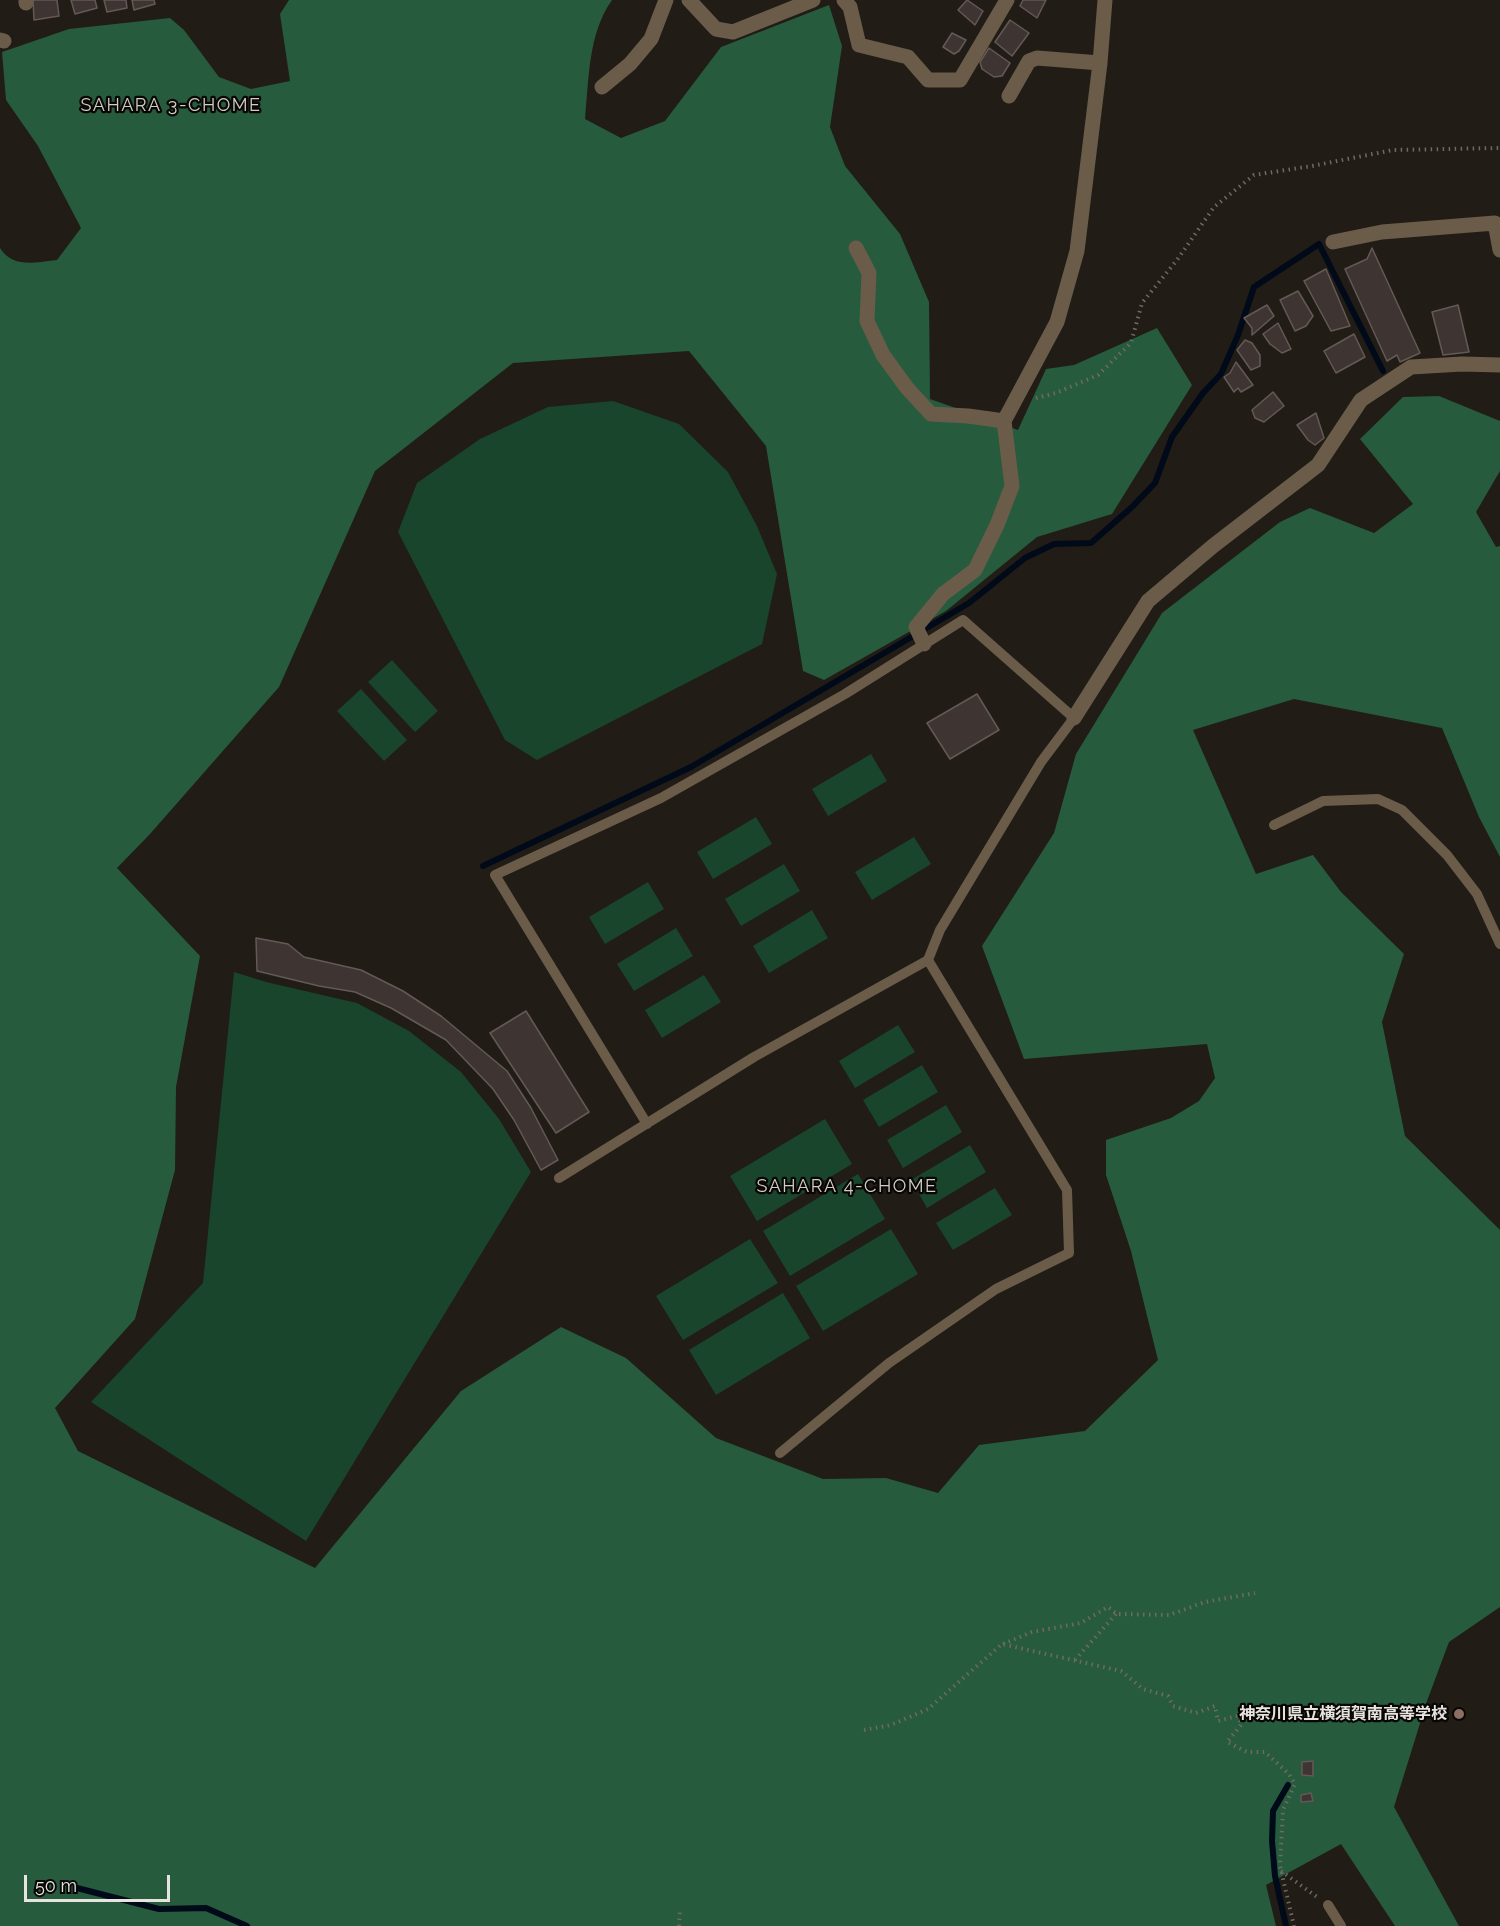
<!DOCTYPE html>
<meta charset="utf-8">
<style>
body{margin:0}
#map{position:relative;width:1500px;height:1926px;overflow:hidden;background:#211c16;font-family:Raleway,sans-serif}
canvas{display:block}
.scale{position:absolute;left:24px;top:1875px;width:146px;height:27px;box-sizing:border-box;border:3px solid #e7e3df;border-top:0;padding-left:8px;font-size:18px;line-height:21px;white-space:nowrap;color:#e7e3df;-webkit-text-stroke:4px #090705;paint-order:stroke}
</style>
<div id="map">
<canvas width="1500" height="1926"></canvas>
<div class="scale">50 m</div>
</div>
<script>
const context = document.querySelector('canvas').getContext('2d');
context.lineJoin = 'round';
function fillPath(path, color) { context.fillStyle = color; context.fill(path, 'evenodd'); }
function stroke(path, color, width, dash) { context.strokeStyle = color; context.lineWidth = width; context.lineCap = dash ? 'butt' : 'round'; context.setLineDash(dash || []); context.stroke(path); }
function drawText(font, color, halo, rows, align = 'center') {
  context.font = font + ' Raleway,"Noto Sans JP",sans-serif'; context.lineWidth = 4.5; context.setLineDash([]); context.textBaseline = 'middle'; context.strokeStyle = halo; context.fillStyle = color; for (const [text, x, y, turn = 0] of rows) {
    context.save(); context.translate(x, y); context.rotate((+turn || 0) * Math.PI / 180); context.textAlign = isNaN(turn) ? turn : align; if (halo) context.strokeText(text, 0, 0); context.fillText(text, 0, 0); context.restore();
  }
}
const green = new Path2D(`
 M613,401L679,424L728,472L757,526L777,574L762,644L537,760L505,740L398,532L417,483L480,439L548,407Z
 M392,660L438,711L415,732L368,682Z
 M361,689L407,740L384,761L337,711Z
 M871,754L887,781L828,816L812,789Z
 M756,817L772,844L713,879L697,852Z
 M914,837L931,864L872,900L855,872Z
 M784,864L800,891L741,926L725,899Z
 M648,882L664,909L605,944L589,917Z
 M812,910L828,938L769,973L753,946Z
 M676,928L693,956L634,991L617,964Z
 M234,972L266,982L357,1003L409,1031L461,1072L499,1119L531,1172L306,1541L91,1402L203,1283Z
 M704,975L721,1002L662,1038L645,1010Z
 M898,1025L915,1052L855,1088L839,1061Z
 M922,1065L938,1092L879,1127L863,1100Z
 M946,1105L962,1132L903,1168L887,1140Z
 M825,1119L852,1164L757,1221L730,1176Z
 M970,1145L986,1172L927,1208L911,1180Z
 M858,1174L885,1219L790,1276L763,1231Z
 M995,1188L1012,1215L953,1250L936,1223Z
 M891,1229L918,1274L823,1331L796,1286Z
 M750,1239L778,1283L683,1340L656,1296Z
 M783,1293L810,1338L716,1395L689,1350Z`);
const forest = new Path2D(`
 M289,0H612C588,34 589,79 585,119L621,138L665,121L721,47L829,5L842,46L830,127L845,166L900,234L929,302L930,399L1018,430L1046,369L1074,365L1157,328L1192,385L1112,514L1037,537L946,611L824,680L803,671L766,446L689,351L513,363L375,471L279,687L150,834L117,868L200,956L176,1087L175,1170L135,1319L55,1408L78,1451L315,1568L461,1391L561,1327L626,1358L716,1438L823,1479L886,1478L938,1493L979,1445L1085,1431L1158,1360L1131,1251L1106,1175V1140L1171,1118L1199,1101L1215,1078L1207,1044L1024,1059L982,946L1054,833L1076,754L1162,613L1280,522L1310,508L1374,533L1413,504L1360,439L1403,397L1439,396L1500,421V471L1476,512L1496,547L1500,546V857L1479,817L1442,728L1294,699L1193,730L1256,874L1313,855L1341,892L1404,954L1382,1022L1405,1136L1500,1230V1607L1449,1642L1427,1701L1394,1807L1459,1926H1395L1341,1844L1266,1885L1276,1926H0V248C13,269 37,262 57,260L81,228L38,146L6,100L2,52L69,29L170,18L184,30L219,77L251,89L290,81L280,14Z`);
const stream = new Path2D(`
 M483,866L691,767L969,603L1025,558L1054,544L1091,543L1132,507L1155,483L1172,437L1203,393L1221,374L1238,335L1254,287L1319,244L1383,371
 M77,1888L159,1909L206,1908L247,1926
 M1286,1926L1275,1876L1272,1841L1273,1811L1288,1785`);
const building = new Path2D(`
 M33,0H57L59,16L34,20Z
 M71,0H95L97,8L75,14Z
 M104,0H126L127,8L107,12Z
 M132,0H154L155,4L134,10Z
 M967,0L983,11L975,25L958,10Z
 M1023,0H1046L1037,18L1020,6Z
 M1010,20L1029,33L1012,56L995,42Z
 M952,33L966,40L959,51L954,54L943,47Z
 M989,48L1010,63L1002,76L994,77L982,69L980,62Z
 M1372,248L1420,353L1400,362L1397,355L1387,361L1345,269L1367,259Z
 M1326,269L1350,326L1331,331L1304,281Z
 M1298,291L1313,316L1306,326L1295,331L1280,300Z
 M1267,305L1274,316L1252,335V328L1244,318Z
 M1458,305L1469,352L1443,355L1432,312Z
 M1278,323L1291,349L1282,353L1270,344L1263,334Z
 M1354,334L1365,357L1336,373L1324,351Z
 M1245,340L1252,343L1260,355V366L1251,370L1237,350Z
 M1236,362L1253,385L1241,392L1238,388L1234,392L1224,377L1230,373Z
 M1273,392L1284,406L1264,422L1255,418L1252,410Z
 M1316,413L1324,438L1315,445L1308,440L1297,425Z
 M977,694L999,730L950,759L927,723Z
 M256,938L288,944L304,957L361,970L403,991L441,1016L507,1071L531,1108L558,1160L541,1170L514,1120L493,1089L446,1040L391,1008L355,992L319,986L257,971Z
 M526,1011L589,1112L556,1133L490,1033Z
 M1313,1761V1776L1302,1775V1762Z
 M1311,1793L1313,1801L1301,1802V1795Z`);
const path = new Path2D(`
 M1036,398L1056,393L1098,375L1131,343L1142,303L1177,260L1214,207L1254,175L1312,166L1393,150L1500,148
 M1003,1644L1032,1632L1081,1623L1108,1607L1117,1614L1169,1615L1205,1602L1255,1593
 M1075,1660L1116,1614
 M864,1730L891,1725L928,1709L1002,1644L1121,1671L1143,1689L1168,1696L1173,1706L1196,1713L1215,1706L1218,1721L1237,1716L1242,1724L1227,1742L1247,1752H1265L1289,1774L1295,1784L1283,1810L1280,1866L1294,1926
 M1281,1871L1317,1897
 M679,1926L680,1910`);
const lane = new Path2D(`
 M1274,825L1323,801L1378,799L1402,810L1447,855L1477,894L1500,944
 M559,1178L754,1057L928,960L940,930L1041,762L1074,718L963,620L845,694L661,798L495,875L647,1124
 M780,1453L889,1363L996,1289L1069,1253L1067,1190L928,960
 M1328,1905L1341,1926`);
const street = new Path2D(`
 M26,0V3
 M689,0L716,29L733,32L813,0
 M844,0L850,7L859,45L908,57L928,80H960L1007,0
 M0,40L4,41
 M602,87L630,64L651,39L666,0
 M1009,96L1029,61L1037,58L1100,63
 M1333,242L1382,232L1495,223L1500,250
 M856,248L869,273L867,321L883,355L907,388L931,414L968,416L1004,421L1012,486L997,525L975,570L943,594L916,627L924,644
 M1004,421L1057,322L1077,251L1100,63L1105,0
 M1074,718L1148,601L1213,546L1318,465L1361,400L1411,367L1462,364L1500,365`);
const markers = [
 [1459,1714,6,"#8d6e63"]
];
const poiNames = [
 ["神奈川県立横須賀南高等学校",1447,1714]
];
const neighbourhoodNames = [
 ["SAHARA 3-CHOME",171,106],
 ["SAHARA 4-CHOME",847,1187]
];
fillPath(green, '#19452c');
fillPath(forest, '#265b3d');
stroke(stream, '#000a19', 6);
fillPath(building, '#3e3533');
stroke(building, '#635957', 1.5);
stroke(path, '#6f6a65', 4, [1.5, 4.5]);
stroke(lane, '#6a5c49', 10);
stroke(street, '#6a5c49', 15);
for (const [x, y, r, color] of markers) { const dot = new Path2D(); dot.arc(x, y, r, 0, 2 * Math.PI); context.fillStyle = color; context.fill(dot); stroke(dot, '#090705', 2); }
drawText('bold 16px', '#e7e3df', '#090705', poiNames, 'right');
context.letterSpacing = '1.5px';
drawText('18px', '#d3ccc4', '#090705', neighbourhoodNames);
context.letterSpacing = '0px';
</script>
